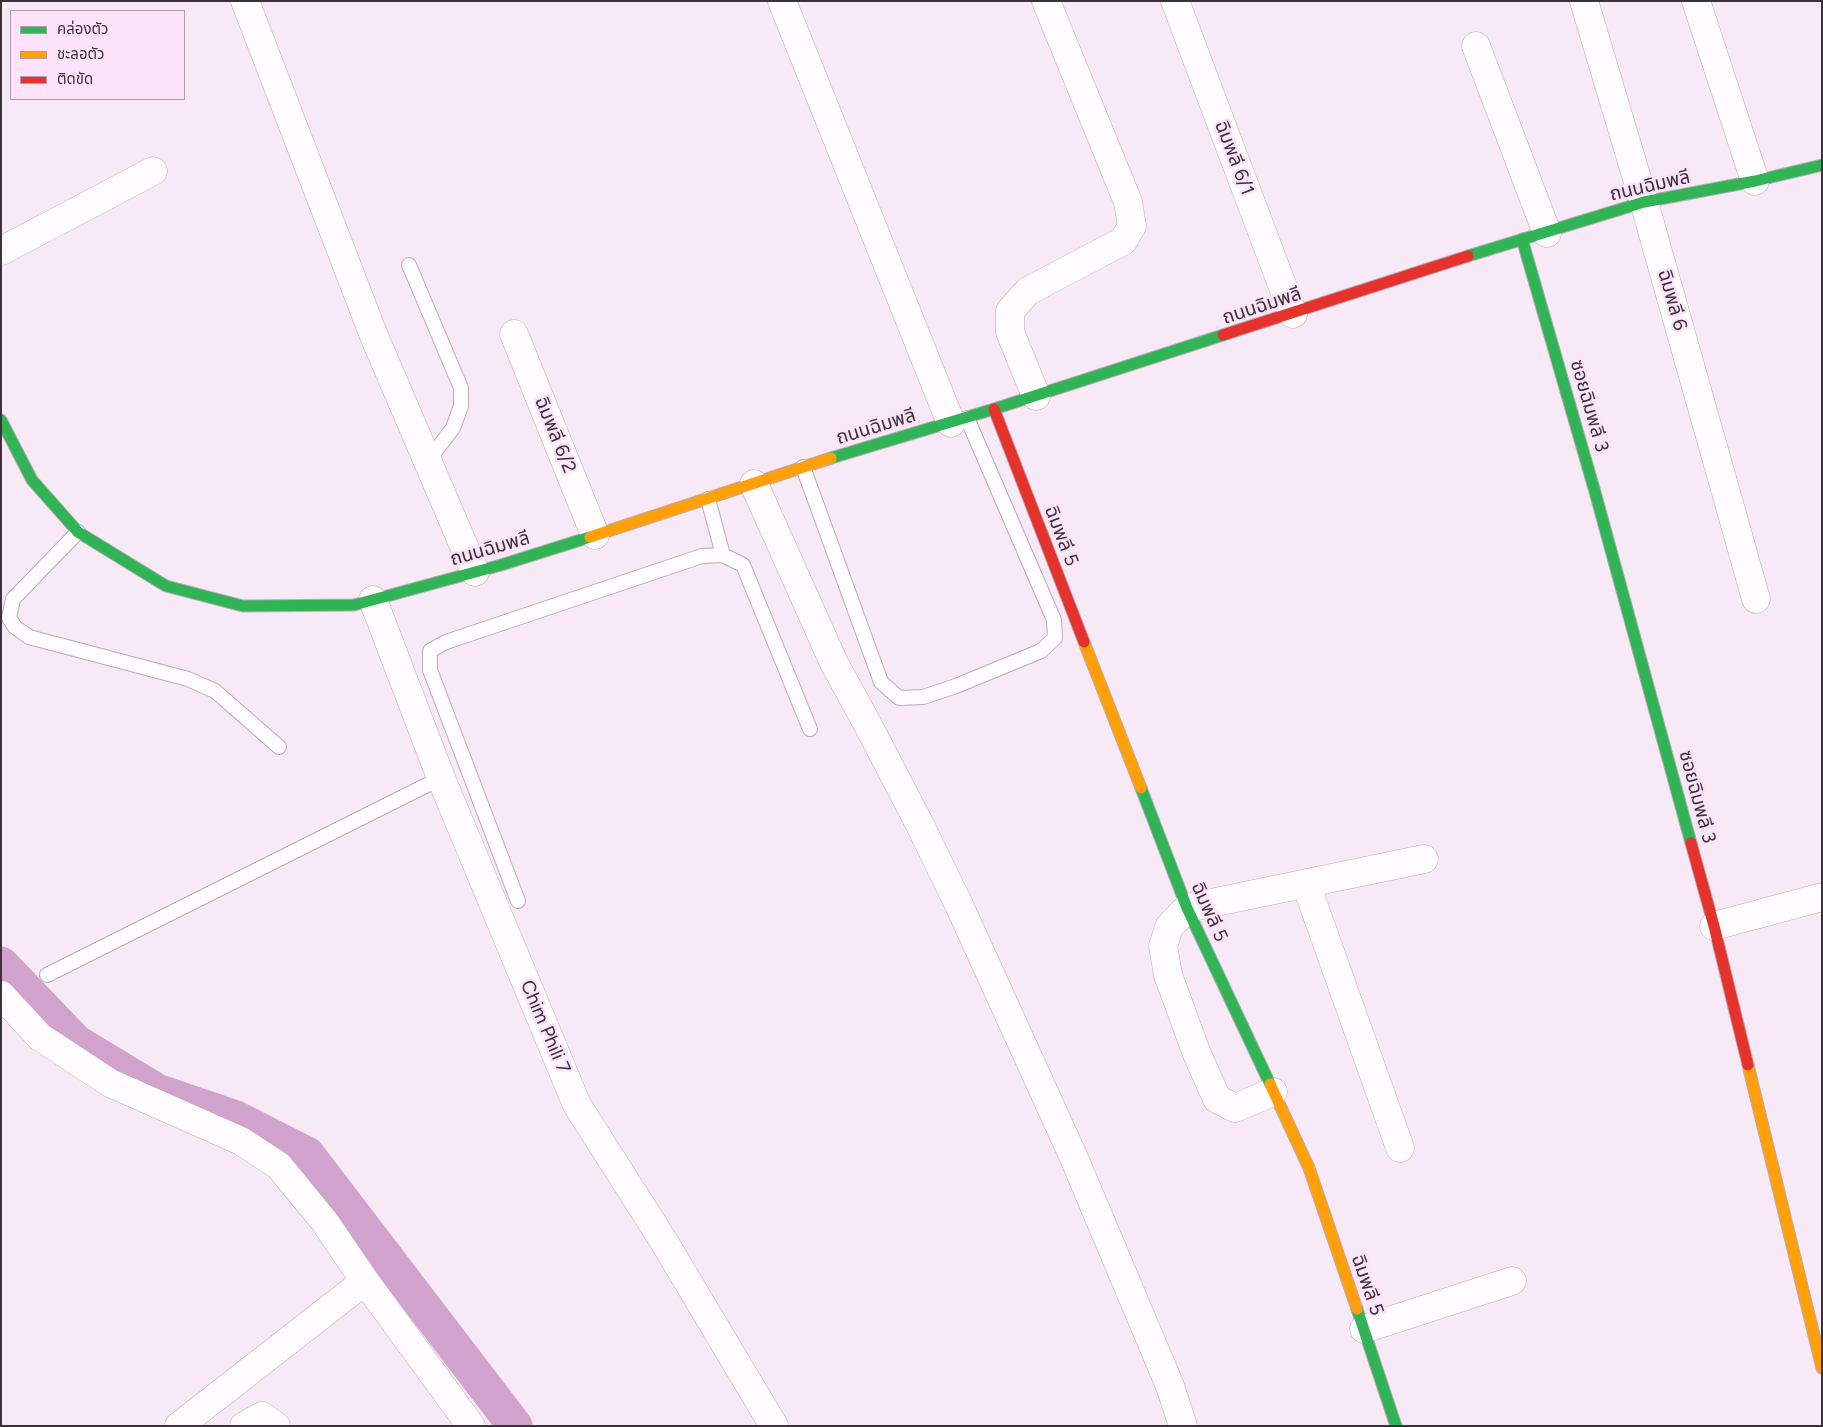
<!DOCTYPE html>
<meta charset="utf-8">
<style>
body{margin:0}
#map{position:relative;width:1823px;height:1427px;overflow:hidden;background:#f7e9f5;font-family:Figtree,"Noto Sans Thai",sans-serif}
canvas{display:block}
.frame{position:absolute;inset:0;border:2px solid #3a3139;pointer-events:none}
.legend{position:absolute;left:10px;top:10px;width:175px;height:90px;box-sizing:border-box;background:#fde3fa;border:1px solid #af9cad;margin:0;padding:6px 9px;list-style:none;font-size:15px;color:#3a3139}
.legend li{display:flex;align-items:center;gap:10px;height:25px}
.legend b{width:25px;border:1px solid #af9cad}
</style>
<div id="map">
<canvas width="1823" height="1427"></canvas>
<div class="frame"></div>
<ul class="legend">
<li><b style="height:6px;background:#30b455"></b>คล่องตัว</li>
<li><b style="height:6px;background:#ff9f0a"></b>ชะลอตัว</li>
<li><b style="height:6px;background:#e5322d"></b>ติดขัด</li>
</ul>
</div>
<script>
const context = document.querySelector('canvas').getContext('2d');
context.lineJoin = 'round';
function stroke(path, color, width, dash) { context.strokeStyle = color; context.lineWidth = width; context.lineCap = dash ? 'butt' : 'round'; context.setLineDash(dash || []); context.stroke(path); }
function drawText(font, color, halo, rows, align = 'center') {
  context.font = font + ' Figtree,"Noto Sans Thai",sans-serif'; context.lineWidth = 5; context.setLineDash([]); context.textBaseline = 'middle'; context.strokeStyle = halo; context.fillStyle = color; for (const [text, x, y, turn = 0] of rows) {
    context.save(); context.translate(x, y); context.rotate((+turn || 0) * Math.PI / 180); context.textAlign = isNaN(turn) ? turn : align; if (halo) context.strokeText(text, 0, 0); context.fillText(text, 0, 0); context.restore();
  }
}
const canal = new Path2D(`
 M1,964L76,1042L157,1091L236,1118L307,1154L515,1426`);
const lane = new Path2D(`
 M409,265L461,388V406L453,428L428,461
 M803,467L881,682L899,698L923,697L956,686L1041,651L1055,638L1054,620L967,418
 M708,499L723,555
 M78,532L13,599L9,618L15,627L29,637L188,679L215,691L279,747
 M518,901L430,670V651L446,642L702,556L723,555L743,565L810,729
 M47,975L441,778`);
const street = new Path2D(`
 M245,1L374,336L475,572
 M782,1L951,423
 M1175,1L1293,314
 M1584,1L1644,202L1756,599
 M1696,1L1755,181
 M1476,46L1547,233
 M1,251L153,171
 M514,334L595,535
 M1036,396L1010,332V311L1028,291L1123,241L1132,226L1128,202L1046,1
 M754,484L834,663L868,725L920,825L959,905L1074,1158L1170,1386L1183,1426
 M373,600L441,778L577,1105L663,1240L774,1426
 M1306,884L1400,1148
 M1714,926L1822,897
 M1,995L40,1037L110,1083L241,1141L279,1166L324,1221L365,1281L471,1426
 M1273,1092L1235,1108L1217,1099L1197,1054L1168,975L1163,946L1169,927L1187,908L1424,859
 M1364,1329L1512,1281
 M179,1426L365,1281
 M244,1426L262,1416L276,1426`);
const fast = new Path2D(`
 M1522,239L1595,492L1691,843
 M1468,256L1644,202L1755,181L1822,165
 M1,420L32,480L78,532L166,586L243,606L354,605L501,565L590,537
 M831,458L994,409L1223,335
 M1141,788L1187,908L1270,1084
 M1357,1309L1396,1426`);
const slow = new Path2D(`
 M590,537L831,458
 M1084,642L1141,788
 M1748,1065L1822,1368
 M1270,1084L1309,1168L1357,1309`);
const jam = new Path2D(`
 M1223,335L1468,256
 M994,409L1084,642
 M1691,843L1714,926L1748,1065`);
const streetNames = [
 ["ฉิมพลี 6/1",1234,158,69],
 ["ถนนฉิมพลี",1650,186,-13],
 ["ฉิมพลี 6",1672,300,74],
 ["ถนนฉิมพลี",1262,306,-18],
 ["ซอยฉิมพลี 3",1589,406,74],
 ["ถนนฉิมพลี",876,427,-17],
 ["ฉิมพลี 6/2",555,435,68],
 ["ฉิมพลี 5",1061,536,69],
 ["ถนนฉิมพลี",490,549,-16],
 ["ซอยฉิมพลี 3",1697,797,75],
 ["ฉิมพลี 5",1209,912,66],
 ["Chim Phili 7",545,1027,67],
 ["ฉิมพลี 5",1367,1285,71]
];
stroke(canal, '#d0a2cc', 35);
stroke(lane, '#b8acb6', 16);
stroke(street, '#b8acb6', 29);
stroke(fast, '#b8acb6', 13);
stroke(slow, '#b8acb6', 13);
stroke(jam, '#b8acb6', 13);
stroke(lane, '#fefcfe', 14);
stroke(street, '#fefcfe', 28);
stroke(fast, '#30b455', 11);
stroke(slow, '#ff9f0a', 11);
stroke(jam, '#e5322d', 11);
drawText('19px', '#3a3139', '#fde3fa', streetNames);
</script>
